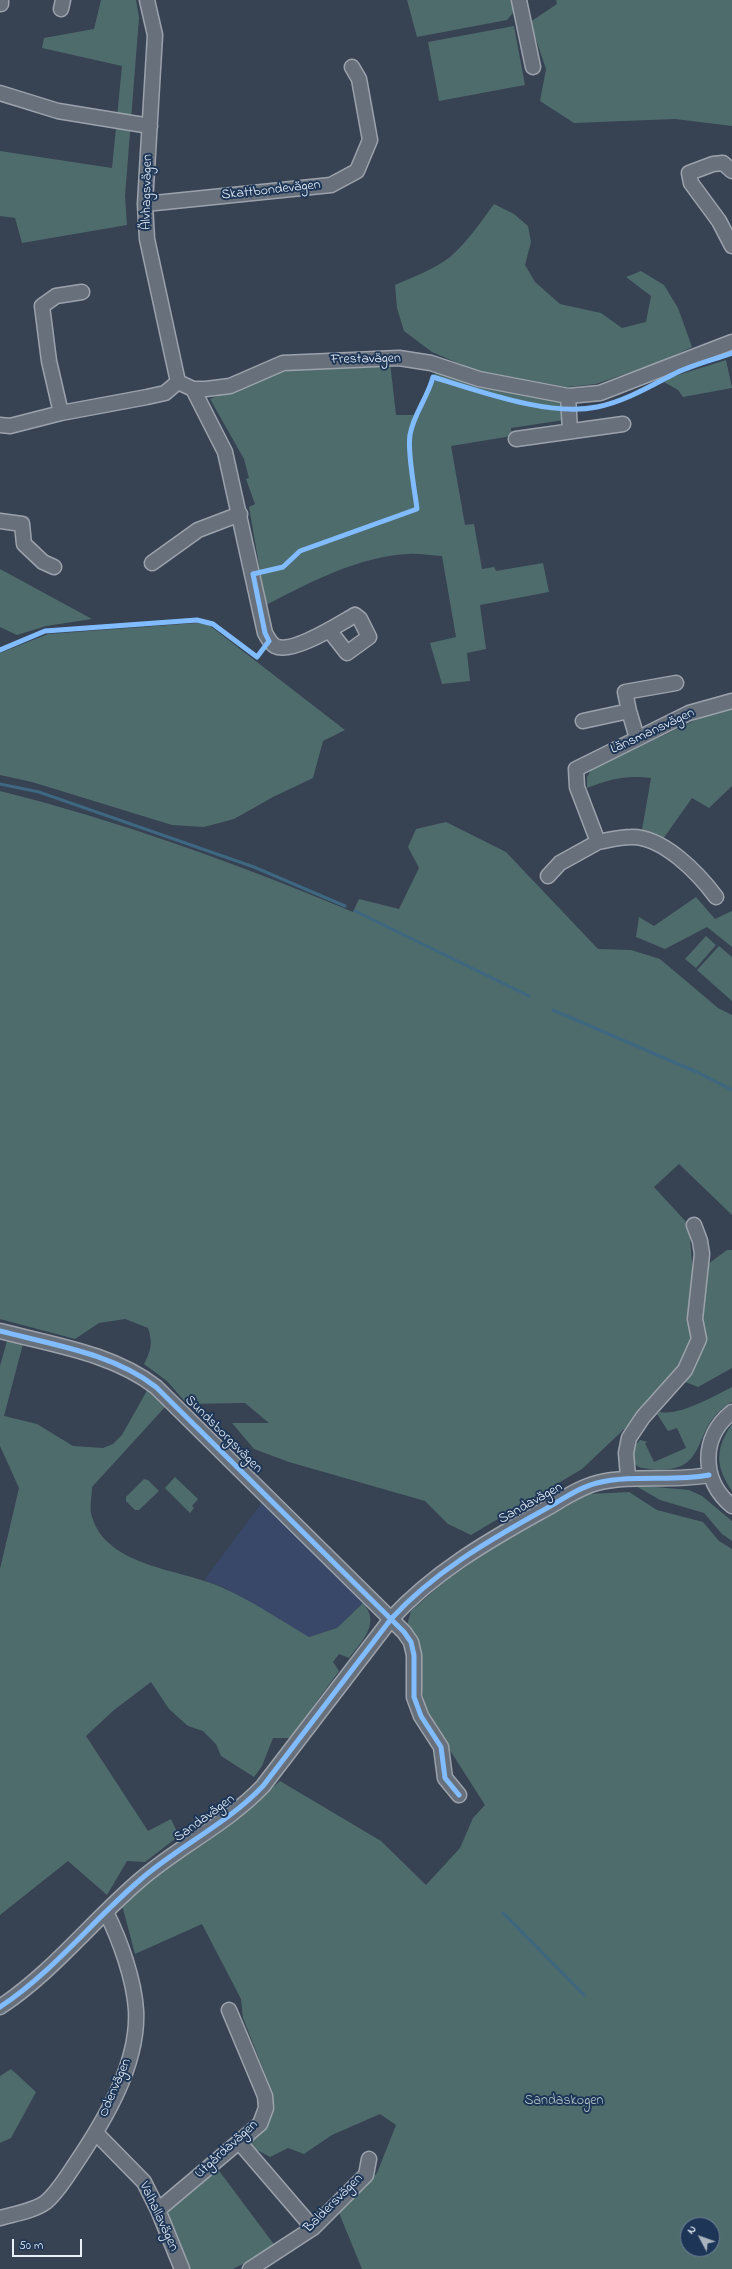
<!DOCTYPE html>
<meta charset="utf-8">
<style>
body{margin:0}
#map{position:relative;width:732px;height:2269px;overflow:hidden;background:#374253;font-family:"Indie Flower",sans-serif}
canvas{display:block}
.north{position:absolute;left:680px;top:2217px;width:40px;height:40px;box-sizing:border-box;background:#1d3557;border:1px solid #6e8097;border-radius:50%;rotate:311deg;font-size:11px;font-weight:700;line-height:16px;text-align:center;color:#e8f1f8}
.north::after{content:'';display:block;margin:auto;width:14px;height:18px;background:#aab4be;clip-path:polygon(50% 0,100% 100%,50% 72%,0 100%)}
.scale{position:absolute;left:12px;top:2239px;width:70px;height:18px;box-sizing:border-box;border:2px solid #e8f1f8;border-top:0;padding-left:5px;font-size:12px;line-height:14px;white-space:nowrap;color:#e8f1f8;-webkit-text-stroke:3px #1d3557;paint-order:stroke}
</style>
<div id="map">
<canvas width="732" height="2269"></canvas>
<div class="north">N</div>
<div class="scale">50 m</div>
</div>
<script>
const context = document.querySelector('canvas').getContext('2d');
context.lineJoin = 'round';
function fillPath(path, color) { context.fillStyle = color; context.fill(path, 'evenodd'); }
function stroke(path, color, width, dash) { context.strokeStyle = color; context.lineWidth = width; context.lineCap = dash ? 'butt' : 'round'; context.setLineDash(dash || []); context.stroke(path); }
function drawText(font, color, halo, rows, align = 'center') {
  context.font = font + ' "Indie Flower",sans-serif'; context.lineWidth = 4; context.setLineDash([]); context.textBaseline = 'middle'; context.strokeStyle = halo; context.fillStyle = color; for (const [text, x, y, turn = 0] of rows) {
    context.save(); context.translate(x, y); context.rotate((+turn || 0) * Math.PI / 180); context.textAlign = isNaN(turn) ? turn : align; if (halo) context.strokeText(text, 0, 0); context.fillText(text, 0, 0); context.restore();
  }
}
const built = new Path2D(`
 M263,1501L363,1603L337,1628L309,1637L223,1587L204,1580Z`);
const green = new Path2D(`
 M101,0H136L139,18L125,196L127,225L22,243L15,218L0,216V151L112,168L122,66L42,48L44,38L94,29Z
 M407,0H515L517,8L507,20L417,37Z
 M556,0H732V126L675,119L574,123L540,101L546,69L530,22L557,4Z
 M514,26L525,85L439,101L428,42Z
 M494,204L514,214L528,226L531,242L525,265L535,282L560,304L601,313L622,328L646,322L651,296L626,277L641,271L664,285L678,308L692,347L665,360L596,384L566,387L474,370L432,352L404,331L397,308L395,285C413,277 435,269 450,257C467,242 481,222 494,204Z
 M726,360L732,388L683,397L678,390L664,382L675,376Z
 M390,362L396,415H418L435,380V367L561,399L564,420L511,428L512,436L451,446L465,525L474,524L482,569L494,567L496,571L543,563L549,592L480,605L486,649L467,653L470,681L442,684L430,643L456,637L442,556C431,556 419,553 408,554C357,557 311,582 266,605L249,507L255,504L246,479L249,478L244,459L210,399L286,368Z
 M0,569L92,619L46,626L17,635L0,627Z
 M197,623L209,625L345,730L323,741L313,778L273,797L234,819L204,827L172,825L32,782L0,775V653L48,634Z
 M732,709V786L709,808L692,798L663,839L642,830L651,778C625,775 611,779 587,788V777L591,770L706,715Z
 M0,791C120,821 238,864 353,912L359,899L399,909L419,868L408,847L416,829L446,822L506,852L598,949L631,950L660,959L718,1008L732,1015V1215L679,1164L654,1187L689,1225L693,1275L727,1250H732V1368L698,1387L683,1381L655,1400L582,1469L471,1535L448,1524L425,1501L289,1462L254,1449L232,1423H269L245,1403L187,1404L167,1381L144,1364C151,1351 153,1343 148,1328L125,1319L99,1323L75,1339L0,1319Z
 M696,897L715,919L732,911V947L707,927L665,949L636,937L639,917L654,926Z
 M706,936L716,945L696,968L685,959Z
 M719,946L732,957V1001L697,970Z
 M7,1341L23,1344L4,1416L37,1424L73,1446L103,1448L113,1444L122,1435L149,1387L166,1406L92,1487C92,1496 89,1508 92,1517C107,1567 181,1569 221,1587C251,1600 280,1620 309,1637L337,1628L363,1603C381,1623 362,1641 349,1658L339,1654L333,1662L339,1671L290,1738H273L262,1766L254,1777L221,1756L216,1744L203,1731L188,1726L169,1709L151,1682L114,1710L86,1736L148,1831L171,1819L179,1836L145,1862L127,1861L107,1895L68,1861L0,1915V1569L19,1488L0,1446V1366Z
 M732,1387V1402C686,1427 716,1479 643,1468C633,1467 632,1457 632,1449L640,1440L648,1442L645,1443L654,1462L686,1448L677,1428L668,1431L657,1414L660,1412C680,1416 714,1396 732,1387Z
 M732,1424V1491C715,1466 715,1449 732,1424Z
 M175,1477L198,1499L192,1506L194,1508L190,1513L165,1488Z
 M144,1479L148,1480L159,1491L139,1510H135L126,1501V1497Z
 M634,1485L689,1490L702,1496L732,1521V1541L722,1534L704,1513L660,1500Z
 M629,1492L657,1510L703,1522L719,1541L732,1549V2269H362L339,2213L377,2173L396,2125L380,2114L332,2135L304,2154L288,2148L270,2157L246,2144L263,2126L273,2094L243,2018L241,1999L202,1924L135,1954L122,1905L145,1883L247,1810L280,1781L381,1841L426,1885L460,1848L473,1818L485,1805L428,1716L422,1691V1660L407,1625L411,1611L444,1582L482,1555L588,1494ZM688,2225H712V2249H688Z
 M11,2069L36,2092L11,2138L0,2143V2076Z
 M217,2168L276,2247L233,2269H189L166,2215L168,2207Z`);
const stream = new Path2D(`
 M0,784L39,792L254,867L345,906
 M355,911L529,996
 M553,1010L699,1073L732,1090
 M503,1913L584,1995`);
const minor = new Path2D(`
 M1,0V4
 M147,0L155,35L145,204L147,239L178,382
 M519,0L533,67
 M61,9L63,0
 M0,93L58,111L150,126
 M732,171L723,163L713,164L689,173L691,183L719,221L732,246
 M145,204L331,185L357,171L370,140L359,79L352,67
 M178,382L193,389H206L230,386L283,363L399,358L431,363L479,379L568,396L600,393L732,342
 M193,389L225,452L265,633C268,638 270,643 275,646C292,655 339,624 355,615L360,619L369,637L347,653L329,630
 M568,396L570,431
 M61,413L49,361L42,306L56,296L82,292
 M0,425L10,426L61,413L147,397L165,393L178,382
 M516,439L623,424
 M0,521L22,524L24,544L43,562L54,567
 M152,563L198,530L240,514
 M629,711L637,738
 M583,721L629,711L625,692L676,683
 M548,876L560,863L598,842
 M716,897C699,874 663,836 631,837C620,837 609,840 598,842L577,787L576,769L689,713L732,701
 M0,1331C53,1345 112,1353 156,1387L404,1632L411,1642L414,1655V1697L421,1716L441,1747L445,1778L459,1795
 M732,1412C700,1437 701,1481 732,1506
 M628,1477L626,1453L629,1438L643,1417L685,1370L699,1339L695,1319L702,1254L700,1241L694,1225
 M0,2007C53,1972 92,1921 140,1880C179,1846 227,1824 263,1786L391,1619C433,1573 486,1542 540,1512C559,1502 577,1488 597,1483C634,1474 672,1482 709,1475
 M96,2133L144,2182L158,2210L182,2269
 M240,2143L313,2228
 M158,2210L260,2124L266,2108L265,2096L229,2010
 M0,2218C14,2214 34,2211 46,2202C57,2193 66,2178 74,2166C103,2123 139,2065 136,2010C134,1979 120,1940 106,1912
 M250,2269L313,2228L366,2175L369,2159`);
const cycleway = new Path2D(`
 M0,650L45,631L197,620L213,624L257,657L269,641L265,633L253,574L283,567L300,551L417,509C415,491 407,452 410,435C413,415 428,397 433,377C480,391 549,417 597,407C623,402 649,387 672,375C690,365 713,360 732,353
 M0,1331C53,1345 112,1353 156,1387L404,1632L411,1642L414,1655V1697L421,1716L441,1747L445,1778L459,1795
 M0,2007C53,1972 92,1921 140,1880C179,1846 227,1824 263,1786L391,1619C433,1573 486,1542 540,1512C559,1502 577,1488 597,1483C634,1474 672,1482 709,1475`);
const streetNames = [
 ["Skattbondevägen",271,191,-6],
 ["Älvhagsvägen",148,192,-89],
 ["Frestavägen",366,360,-1],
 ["Länsmansvägen",653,732,-25],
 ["Sundsborgsvägen",223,1435,45],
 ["Sandavägen",531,1504,-29],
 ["Sandavägen",205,1819,-36],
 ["Odenvägen",116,2088,-67],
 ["Utgårdavägen",227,2150,-42],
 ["Baldersvägen",334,2204,-45],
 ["Valhallavägen",158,2217,65]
];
const parkNames = [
 ["Sandaskogen",564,2102]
];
fillPath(built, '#394768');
fillPath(green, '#4f6c6c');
stroke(stream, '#3e6781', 3);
stroke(minor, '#9ba2ab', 17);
stroke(minor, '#68717b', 14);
stroke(cycleway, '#80bcff', 5);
drawText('14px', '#e8f1f8', '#1d3557', streetNames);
drawText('14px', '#b4c5c8', '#1d3557', parkNames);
</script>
